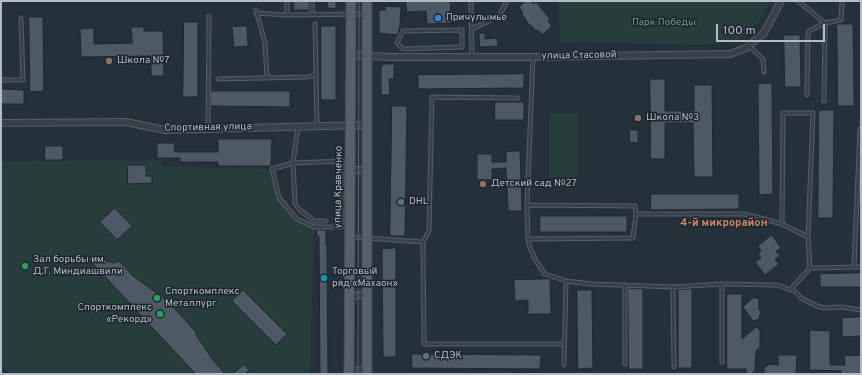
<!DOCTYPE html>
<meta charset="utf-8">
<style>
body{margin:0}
#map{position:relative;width:862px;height:375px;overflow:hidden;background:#24303a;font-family:Overpass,sans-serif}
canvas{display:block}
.frame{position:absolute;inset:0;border:2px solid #b3bcc6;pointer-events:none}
.scale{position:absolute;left:716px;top:24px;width:109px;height:18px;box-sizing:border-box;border:2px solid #b3bcc6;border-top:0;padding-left:5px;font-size:12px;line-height:14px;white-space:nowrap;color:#b3bcc6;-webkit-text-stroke:3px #1d262f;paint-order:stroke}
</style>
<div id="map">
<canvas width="862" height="375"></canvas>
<div class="frame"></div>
<div class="scale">100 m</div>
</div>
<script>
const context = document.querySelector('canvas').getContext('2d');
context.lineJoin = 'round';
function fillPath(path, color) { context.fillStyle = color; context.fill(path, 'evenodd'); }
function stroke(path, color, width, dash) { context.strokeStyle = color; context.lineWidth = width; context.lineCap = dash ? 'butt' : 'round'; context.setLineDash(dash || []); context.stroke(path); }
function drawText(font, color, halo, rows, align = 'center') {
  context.font = font + ' Overpass,sans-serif'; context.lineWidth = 3; context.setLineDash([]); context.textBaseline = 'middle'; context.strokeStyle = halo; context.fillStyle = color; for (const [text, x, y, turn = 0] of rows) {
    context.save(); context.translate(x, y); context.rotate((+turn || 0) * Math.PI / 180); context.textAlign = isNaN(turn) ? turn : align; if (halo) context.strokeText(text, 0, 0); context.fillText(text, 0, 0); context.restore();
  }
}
const green = new Path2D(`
 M558,1H770L762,18L748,33L737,41L702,45L560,42Z
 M549,113H578V177H549Z
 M162,160V166L272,169L279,198L297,219L314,227L310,374H11L1,364V161Z`);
const building = new Path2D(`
 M294,1H309V10H294Z
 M328,1H336V9L328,8Z
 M406,1H450L451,23L427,24L426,11L407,12Z
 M526,1H531L533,4L536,2L550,19L548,21L552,26L542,35L538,30L536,31L531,25L530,26L522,14L523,13L519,7Z
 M385,6L401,7L400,24L398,35L379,33V10H385Z
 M29,17H43L44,91L30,92Z
 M184,22H198V97H183Z
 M837,24H853L854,106H838Z
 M247,26L248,46L234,47L232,27Z
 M321,26H336V100H321Z
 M131,27H144V31H163L164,76H151V56L81,57L80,29L94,28V44L132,43Z
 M479,33H485V39L497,38L498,46L480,47Z
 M784,35H800L801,87H785Z
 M385,64H394V79H389L390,95H381V67Z
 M524,74V88L418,89V75Z
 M650,79H665V111H694V85H712L713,177H694L693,123H665V159H651Z
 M772,83L773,194L759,195L758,84Z
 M1,89L24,90V104H1Z
 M211,91H290V107L211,106Z
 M495,102H524V120H495Z
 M392,106H407L405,236H390Z
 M819,110H834L833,218H818Z
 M630,130H638V143L630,142Z
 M218,139H272L271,166H218V162H180V158H157V143H174L175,152H218Z
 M45,146H63V160H45Z
 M520,151L522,211H508L506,168L492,169V180H477V154H492V162H506V152Z
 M128,165H146V176H152V183L128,184Z
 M651,194H739V209L651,210Z
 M115,208L132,226L117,240L100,222Z
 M540,216H627V232H540Z
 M317,230H326V245H327L328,374H320L319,236H317Z
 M772,235L781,248L776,251L780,256L775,259L779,264L765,275L755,262L761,258L758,254L761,251L758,246Z
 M396,248V357H383L382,249Z
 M86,256L114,263L119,261L133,276L158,294L162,295L164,299L176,310L193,329L196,331V335L213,360L225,374H196Z
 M861,273V287H820V274Z
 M550,279L551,314H528V300L515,301L514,280Z
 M628,288L643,289V369H629Z
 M692,289V368H678V290Z
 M243,290L287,334L276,345L232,301Z
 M577,290H592L593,368L578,369Z
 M727,294H742V339L756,327L760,330V347L756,351L755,370L751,374H746V369H727Z
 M753,298H759V310L761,311L759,319L753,321L743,307Z
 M861,317V336L842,337V318Z
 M810,330L830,331V365H845L844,356L861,355V374H841V371L810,370Z
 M412,354L541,355L540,369L412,368Z
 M778,355H797L796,374H764V368L770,364L778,365Z
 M244,365L249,370L245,374H233Z`);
const lane = new Path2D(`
 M287,1V15L365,14
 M471,1L472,56
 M798,1L825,23L824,101
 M256,10L265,43L267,78
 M256,13L287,15
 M312,15V1
 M315,24L317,126
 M472,29L499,16L507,1
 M462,30V47L403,49L397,43L403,31Z
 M749,46L763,59L764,72
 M533,57L527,205L528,239L530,248L536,261L545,274L566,281L592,284L673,287L722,284L777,285L796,292L801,298L817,306L824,308L841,307L861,310
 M218,79L308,77L316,74
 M1,80H23L21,18
 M807,95L808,35L809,31L825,23L841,20L842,1
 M298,126L293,163L295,204L300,210L314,221H326
 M208,128L209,16
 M343,161L342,227H314L297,219L279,198L272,169L293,163Z
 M527,205L635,206L636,214
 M782,224L783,113H813L808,237L810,268
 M352,237L423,242L429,231L432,97L518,98
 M528,239L633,238L636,214H745L782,224L808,237
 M423,242L424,344H564
 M854,267L860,129
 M673,287L674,367
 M790,290L810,268L861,267
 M722,362V284
 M625,364V285
 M564,365L566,281`);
const street = new Path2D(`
 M351,55L389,57H533L730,54L746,48L764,33L781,1
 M1,123L126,122L165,130L367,125
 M350,170H367
 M349,296L367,295
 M349,371L367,370`);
const primary = new Path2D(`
 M349,374L351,1
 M367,374V1`);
const tram = new Path2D(`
 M358,374L359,1`);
const markers = [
 [438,18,4,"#3f7fe0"],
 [109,61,4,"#8d6e63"],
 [638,118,4,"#8d6e63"],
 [483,184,4,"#8d6e63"],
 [401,202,4,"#5c6f8a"],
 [25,266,4,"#2e9e5b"],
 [324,278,4,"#0f9aa8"],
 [157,298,4,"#2e9e5b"],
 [160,314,4,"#2e9e5b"],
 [426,356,4,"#5c6f8a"]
];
const poiNames = [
 ["Причулымье",446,18],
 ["Школа №7",117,61],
 ["Школа №3",646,118],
 ["Детский сад №27",491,184],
 ["DHL",409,202],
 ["Зал борьбы им.",33,260],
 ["Д.Г. Миндиашвили",33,272],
 ["Торговый",332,272],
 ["ряд «Махаон»",332,284],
 ["Спорткомплекс",165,292],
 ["Металлург",165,304],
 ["Спорткомплекс",152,308,"right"],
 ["«Рекорд»",152,320,"right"],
 ["СДЭК",434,356]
];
const parkNames = [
 ["Парк Победы",664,23]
];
const streetNames = [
 ["улица Стасовой",579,56,-1],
 ["Спортивная улица",208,128,-1],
 ["улица Кравченко",339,187,-89]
];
const neighbourhoodNames = [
 ["4-й микрорайон",724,224]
];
fillPath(green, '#273d3c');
fillPath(building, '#4d5965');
stroke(building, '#1f2831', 1);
stroke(lane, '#565f68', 5);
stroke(street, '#565f68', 8);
stroke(primary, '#444d56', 11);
stroke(lane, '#38414a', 3);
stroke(street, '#38414a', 6);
stroke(primary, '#56606a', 9);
stroke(tram, '#5a6671', 1);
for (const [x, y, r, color] of markers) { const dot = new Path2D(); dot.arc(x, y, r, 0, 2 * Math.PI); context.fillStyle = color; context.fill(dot); stroke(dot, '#1d262f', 1.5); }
drawText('10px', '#b3bcc6', '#1d262f', poiNames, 'left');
drawText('10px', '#729a78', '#1d262f', parkNames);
drawText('10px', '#b3bcc6', '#1d262f', streetNames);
drawText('bold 11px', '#cd8867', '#1d262f', neighbourhoodNames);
</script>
